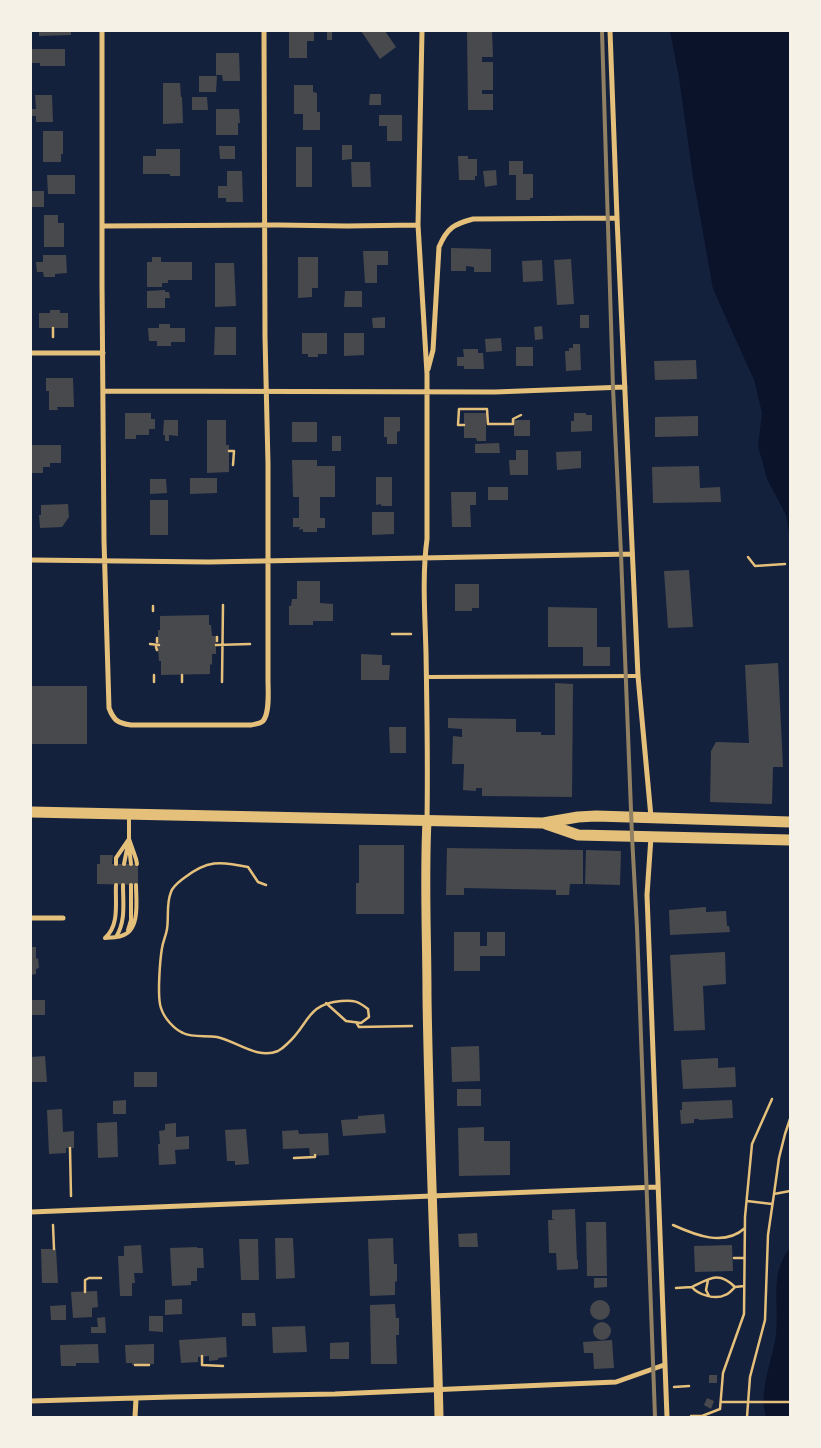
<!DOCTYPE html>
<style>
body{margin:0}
#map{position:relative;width:821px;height:1448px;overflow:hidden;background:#14213d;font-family:"Zilla Slab",serif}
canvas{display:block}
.frame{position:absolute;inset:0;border:32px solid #f6f1e7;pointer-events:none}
</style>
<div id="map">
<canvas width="821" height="1448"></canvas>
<div class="frame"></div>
</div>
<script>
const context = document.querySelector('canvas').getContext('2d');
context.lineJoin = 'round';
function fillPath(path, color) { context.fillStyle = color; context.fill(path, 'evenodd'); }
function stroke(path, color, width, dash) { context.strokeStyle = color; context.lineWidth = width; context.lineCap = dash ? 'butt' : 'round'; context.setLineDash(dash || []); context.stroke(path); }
const water = new Path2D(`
 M670,31H790V538L786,515L767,479L758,446L762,413L754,380L713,289L693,177L679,78Z
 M790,1248V1417H766C758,1389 773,1361 776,1334C778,1316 775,1298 777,1280C778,1269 783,1256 790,1248Z`);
const building = new Path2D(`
 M39,31H71V35L39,36Z
 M289,31H314V41H307V58H289Z
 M327,31H332V40H327Z
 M361,31H385L396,47L380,59Z
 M467,31H492L493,57H482V62H493V90H482V94H493V110H468Z
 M31,49H65V66H40V63H31Z
 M216,53H239L240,81H223L222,75H216Z
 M199,76H217L216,92H199Z
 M163,83H180L181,97H182L183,123L163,124Z
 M294,85H313V92L317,93V112H320V130H303V114H294Z
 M370,94H381V105H369Z
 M35,95H52L53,122H36V116H31V109H36Z
 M192,97H207L208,110H192Z
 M216,109H239L240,123H238V135H216Z
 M379,115H402V141H387V126H379Z
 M43,131H63V154H61V162H43Z
 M342,145H352V159L342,160Z
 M219,146H235V159H220Z
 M296,147H312V187H296Z
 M156,149H180V176H170V174H143V156H156Z
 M458,156H468V159H477V176H475V180H459Z
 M509,161H523V174H533V198H530V200H516V175H509Z
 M351,162H370L371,187H352Z
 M496,170L497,185L485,187L483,171Z
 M227,171H242L243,202H226V198H218V186H227Z
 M47,175H75V194H48Z
 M31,191H44V207H31Z
 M44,215H58V223H64V247H44Z
 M451,248L491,249V272H474V267L466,266V271H451Z
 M363,251H388V265H377V283H365Z
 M43,255H66L67,273L55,274V277H44L43,272H37L36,262H43Z
 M152,257H161V262H192V280H168V283H162V287H147V262H152Z
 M298,257H318V288H312V297L298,298Z
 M571,259L574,304L557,305L554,260Z
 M542,260L543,281L523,282L522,261Z
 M215,263H234L236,306L215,307Z
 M165,290V292H169L170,298H165V308H147V291Z
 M345,291H362V307H344Z
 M50,310H60V313H68V328H39V313H50Z
 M580,315H589V328H580Z
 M385,317V328H373L372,318Z
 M159,324H170V328H185V342H171V346H157V341H149L148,328H159Z
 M542,326L543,339L535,340L534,327Z
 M215,327H236V355H214Z
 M302,333H327V354H318V357H308V354H302Z
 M344,333H364V355L344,356Z
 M501,338L502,351L486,352L485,339Z
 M573,344H580L581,370L566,371L565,351H569V348H573Z
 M516,347H533V366H516Z
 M463,349H478V353H483L484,369H464V366H457V357H464Z
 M696,360L697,379L655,380L654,361Z
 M46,378H73L74,407H57L58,410H49V391H46Z
 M125,413H151V419H155V429H149V435H136V439H125Z
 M464,413H486V441H477L476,438H464Z
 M574,413H586V415H592V431L571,432V421H574Z
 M698,416V436L655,437V417Z
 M384,417H400V431L397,432V444H387V437H384Z
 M164,420H178V436L169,435V441H165V435H163Z
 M207,420H226V445H229V472L207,473Z
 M514,420H530V436H514Z
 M292,422H317V442H292Z
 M332,436H341V451H332Z
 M499,443L500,453H475V444Z
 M31,445H61V463H50V467H43V473H31Z
 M516,450H528V475H510L509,460H516Z
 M581,451V468L557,470L556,452Z
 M292,460H317V466H335V497H320V518H325V528H317V532H303V529L299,530L300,527H293V518H299V497H293Z
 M699,466L700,488L720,487L721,502L653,503L652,467Z
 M376,477H392V506H381V504L376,505Z
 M190,478H217V493L190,494Z
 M150,479H166L167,493L150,494Z
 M488,487H508V500H488Z
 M451,492H476V505H470L471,527H452Z
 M150,500H168V535H150Z
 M68,504L69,517L62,527L40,528L39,515H41V505Z
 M372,512H394V534L372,535Z
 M689,570L693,627L668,628L664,571Z
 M297,581H320V603L333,604V621H313V625H289V606H291L292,599H297Z
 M455,584H479V608H472V611H455Z
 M548,607L597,608V647H610V666H583V647H548Z
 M209,615V625H211L212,636H216V654H212V665L210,664V674L161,675V661H159L158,648V630H160V616Z
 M361,654L382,655V665H390L389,680H361Z
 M778,663L783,767H773L772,804L710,802L711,751L716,742L749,743L745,665Z
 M555,683L573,684L572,797L482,796V788H476V791L463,790L464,764H452L453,736L462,737V729L448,728V718L516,719V732H541V735H555Z
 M31,686H87V744H31Z
 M389,727H406V753H390Z
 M359,845H404V914H356V883H359Z
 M447,848L583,850V884H570L569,895H556V890L464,888V895H446Z
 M586,850L621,851L620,885L585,884Z
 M100,855H113L112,864H138V885L97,884V864H100Z
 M706,907V912L726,911L727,926H729L730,932L670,935L669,910Z
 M454,932H480V946H487V932H505V956H480V971H454Z
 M31,947H36V959L38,958L39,968L36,969V974L31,975Z
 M725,952L726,984L703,986L705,1030L674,1031L670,955Z
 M31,1000H45V1015H31Z
 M479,1046L480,1081L452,1082L451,1047Z
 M45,1056L47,1082H31V1057Z
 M718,1058V1068L735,1067L736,1087L683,1089L681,1060Z
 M134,1072H157V1087H134Z
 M457,1089H481V1106H457Z
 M126,1100V1114H113V1101Z
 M732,1100L733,1118L699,1120V1119H694V1123L681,1124L680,1110H682V1102Z
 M62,1109L63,1132L74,1131V1148H66V1153L49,1154L47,1110Z
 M384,1114L386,1133L343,1136L341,1120L358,1119V1116Z
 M117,1122L118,1157L98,1158L97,1123Z
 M176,1123V1137L189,1136V1149L175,1150L176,1164L159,1165L158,1144H160L159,1131L165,1130V1124Z
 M484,1127V1141H510V1175L459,1176L458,1128Z
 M246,1129L249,1164L235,1165V1161H227L225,1130Z
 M298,1130L299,1134L328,1133L329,1155L310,1156L309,1148L283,1149L282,1131Z
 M575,1209L577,1261L578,1260V1269L557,1270L556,1253H549L548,1220H555L552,1219V1210Z
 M586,1222H606L607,1276H587Z
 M477,1233L478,1247H459L458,1234Z
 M275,1238H293L295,1278L276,1279Z
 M393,1238L394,1264H397V1281L395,1282V1295L370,1296L368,1239Z
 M239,1239H258L259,1280H241Z
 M141,1245L143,1273H134L135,1283H132V1296H120L118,1256H124V1246Z
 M732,1245L733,1271L695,1272L694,1246Z
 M197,1247V1248H203L204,1268H197V1281H191V1285L172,1286L170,1248Z
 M41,1249H56L58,1283H42Z
 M594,1278H607V1287L594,1288Z
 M97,1291L98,1307L92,1308V1317L73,1318L71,1292Z
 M182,1299V1314L165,1315V1300Z
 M590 1310a10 10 0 1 1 20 0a10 10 0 1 1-20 0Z
 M395,1304L396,1318H399V1335H396L397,1364H371L370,1305Z
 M66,1305V1320H51L50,1306Z
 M242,1313H255L256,1326H242Z
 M149,1316H163V1332L149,1331Z
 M105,1317L106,1333H91V1327H98L97,1318Z
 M593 1331a9 9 0 1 1 18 0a9 9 0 1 1-18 0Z
 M305,1326L307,1352L273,1353L272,1327Z
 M226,1337L227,1357L218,1358V1360L209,1361V1356L198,1357V1362L181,1363L179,1340Z
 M612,1340L614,1368L594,1369L593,1353H584L583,1342Z
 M349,1342V1359H330V1343Z
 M98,1344L99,1363H76V1366H61L60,1345Z
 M154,1344V1364L132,1365V1363H126L125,1345Z
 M709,1375H717V1383H709Z
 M707,1398L714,1401L711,1409L704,1405Z`);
const path = new Path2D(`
 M53,337V328
 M464,425H458L459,409H487L488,424H513V419L521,415
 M229,451H234L233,465
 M748,557L755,566L785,564
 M153,606V611
 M392,634H411
 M217,637V641
 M157,642V638
 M150,644L159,645
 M216,645L250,644
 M156,647L157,650
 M154,682V675
 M182,682V675
 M222,682L223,605
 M266,885L258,882L248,867C220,861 207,860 184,878C179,882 173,886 171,892C166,904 169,917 167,929C166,936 163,941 162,948C160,960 157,997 161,1008C164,1018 174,1029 183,1033C193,1038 206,1035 217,1037C236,1041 258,1060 278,1051C282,1049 285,1046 287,1044C309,1025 306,1004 341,1001C354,1000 358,1001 368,1009L369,1017L361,1023L346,1021L326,1003
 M356,1022L359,1027L412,1026
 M70,1148L71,1196
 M294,1158L315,1157V1155
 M774,1194L790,1191
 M747,1201L772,1204
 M53,1225L54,1249
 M673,1225C695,1235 724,1247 745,1228
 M734,1258H744
 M708,1280L706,1290L709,1296
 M692,1287C710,1278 719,1271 735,1287
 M676,1288L692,1287C698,1295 716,1300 725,1295C729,1294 732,1290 735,1287L744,1286
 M85,1292V1280L89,1278H101
 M202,1356V1365L223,1366
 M135,1365H149
 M674,1387L689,1386
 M721,1402H790
 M691,1416H702L720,1409L723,1373L744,1314L745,1217L752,1144L772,1099
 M747,1417L750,1377L765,1320L768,1235L774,1194L779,1158L785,1134L790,1119`);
const service = new Path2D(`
 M427,677L638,676
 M129,839L136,859L137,864
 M129,846L131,864
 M116,864V858L129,839V815
 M124,864L128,844
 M128,930L131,920V885
 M116,937C126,921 123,903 123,885
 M105,938C110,937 117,938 121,936C141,931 136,900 136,885
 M105,938C120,925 115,902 116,885`);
const minor = new Path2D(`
 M102,31V284L104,541L109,708C114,721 118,723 131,725H251C255,724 260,724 263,721C270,713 268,691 268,680V464L265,337L264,31
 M422,31L418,225L427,374V539C422,576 425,615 426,653C427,708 428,764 427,820
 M610,31L617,218L638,676L651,817
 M103,226L278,225L347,226L418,225
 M31,353H103
 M428,369L433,350L439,247C447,228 454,224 473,219L617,218
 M103,391L495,392L625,387
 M31,560L209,562L632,554
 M651,837L647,895L667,1417
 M31,918H63
 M31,1212L657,1187
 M31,1401L171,1397L335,1394L616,1382L664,1365
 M135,1417L136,1399`);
const tertiary = new Path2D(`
 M427,821C424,879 427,938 427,996C429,1136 436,1276 439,1417`);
const trunk = new Path2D(`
 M31,812L543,823L578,817L596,816L790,822
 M546,824L578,835L790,840`);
const rail = new Path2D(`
 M602,31L613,388L621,554L632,836L637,928L655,1417`);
fillPath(water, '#0b132b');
fillPath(building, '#48494c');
stroke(path, '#e5c07b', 2.5);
stroke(service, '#e5c07b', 4);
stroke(minor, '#e5c07b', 5);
stroke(tertiary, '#e5c07b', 9);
stroke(trunk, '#e5c07b', 11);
stroke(rail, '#918062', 4);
</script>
